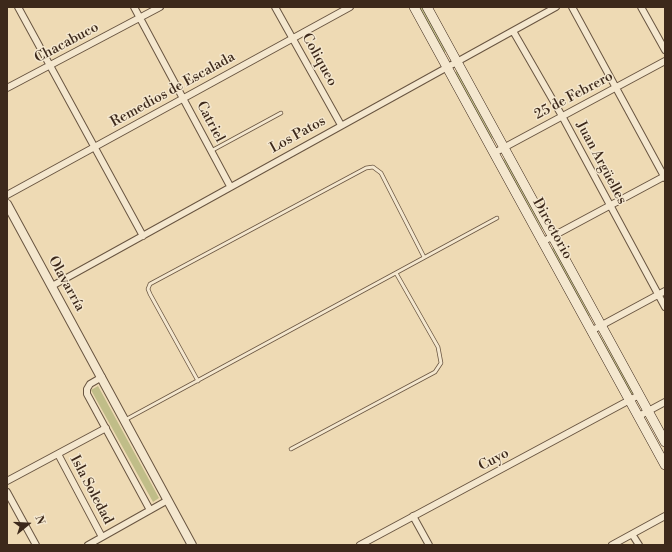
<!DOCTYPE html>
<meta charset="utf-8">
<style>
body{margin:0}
#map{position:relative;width:672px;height:552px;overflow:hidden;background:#eedab4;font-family:"Libre Bodoni",serif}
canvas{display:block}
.frame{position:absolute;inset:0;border:8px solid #3d291b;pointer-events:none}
.north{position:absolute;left:8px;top:504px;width:40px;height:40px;-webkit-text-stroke:3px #f4e7ce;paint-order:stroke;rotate:72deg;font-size:11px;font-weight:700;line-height:16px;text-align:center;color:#3d291b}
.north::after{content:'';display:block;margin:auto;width:14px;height:18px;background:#3d291b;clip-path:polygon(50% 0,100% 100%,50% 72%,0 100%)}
</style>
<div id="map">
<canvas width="672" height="552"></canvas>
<div class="frame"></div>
<div class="north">N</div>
</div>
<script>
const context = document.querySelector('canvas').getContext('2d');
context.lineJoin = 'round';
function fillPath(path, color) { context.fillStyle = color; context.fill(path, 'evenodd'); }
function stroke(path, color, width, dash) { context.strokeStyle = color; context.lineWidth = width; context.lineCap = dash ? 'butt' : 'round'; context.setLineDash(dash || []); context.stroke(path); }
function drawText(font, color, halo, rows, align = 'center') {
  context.font = font + ' "Libre Bodoni",serif'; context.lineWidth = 3; context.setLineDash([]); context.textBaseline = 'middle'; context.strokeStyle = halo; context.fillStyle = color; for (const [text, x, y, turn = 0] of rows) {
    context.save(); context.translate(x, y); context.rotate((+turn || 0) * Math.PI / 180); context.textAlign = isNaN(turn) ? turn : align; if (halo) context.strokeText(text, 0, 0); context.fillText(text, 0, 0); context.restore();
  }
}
const green = new Path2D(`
 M419,7H422L446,51L444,53Z
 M457,71L493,138L491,139L454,73Z
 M505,159L544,228L542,229L502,160Z
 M554,247L590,316L587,317L552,249Z
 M600,335L634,394L631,395L598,336Z
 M98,386L159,498L153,502L91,390Z`);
const service = new Path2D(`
 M211,151L281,113
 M198,381L150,294L148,289L150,284L366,168L373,167L381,173L424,257
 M125,420L497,218
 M291,449L435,372L441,363L438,347L396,273`);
const minor = new Path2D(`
 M18,7L143,236
 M134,7L230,186
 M275,7L341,125
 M572,7L665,178
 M641,7L665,50
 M513,31L562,116L665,307
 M7,88L160,7
 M494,153L665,61
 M7,195L350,7
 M542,242L665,176
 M52,286L556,7
 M591,331L665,291
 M102,377L90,384L87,389V394L150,510
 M639,416L665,402
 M58,454L102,537
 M7,481L106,428
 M7,492L36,545
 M413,516L429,545
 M632,534L639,545
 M88,545L168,500
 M360,545L639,395
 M612,545L665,516`);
const tertiary = new Path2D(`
 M7,204L192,545`);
const secondary = new Path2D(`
 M414,7L665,465
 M427,7L665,442`);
const streetNames = [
 ["Chacabuco",67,43,-28],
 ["Coliqueo",319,60,61],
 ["Remedios de Escalada",173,90,-29],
 ["25 de Febrero",574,96,-28],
 ["Catriel",210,122,62],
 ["Los Patos",298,135,-29],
 ["Juan Argüelles",601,163,62],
 ["Directorio",552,229,61],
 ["Olavarría",66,284,61],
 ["Cuyo",494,460,-28],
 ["Isla Soledad",91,490,62]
];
fillPath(green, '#c0bd88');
stroke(service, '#695541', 4.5);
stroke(minor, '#695541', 8);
stroke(tertiary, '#695541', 10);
stroke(secondary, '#3d291b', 10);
stroke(service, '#f4e7ce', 3);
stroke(minor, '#f4e7ce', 6);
stroke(tertiary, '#f4e7ce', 8);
stroke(secondary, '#f4e7ce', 9);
drawText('14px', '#3d291b', '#f4e7ce', streetNames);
</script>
